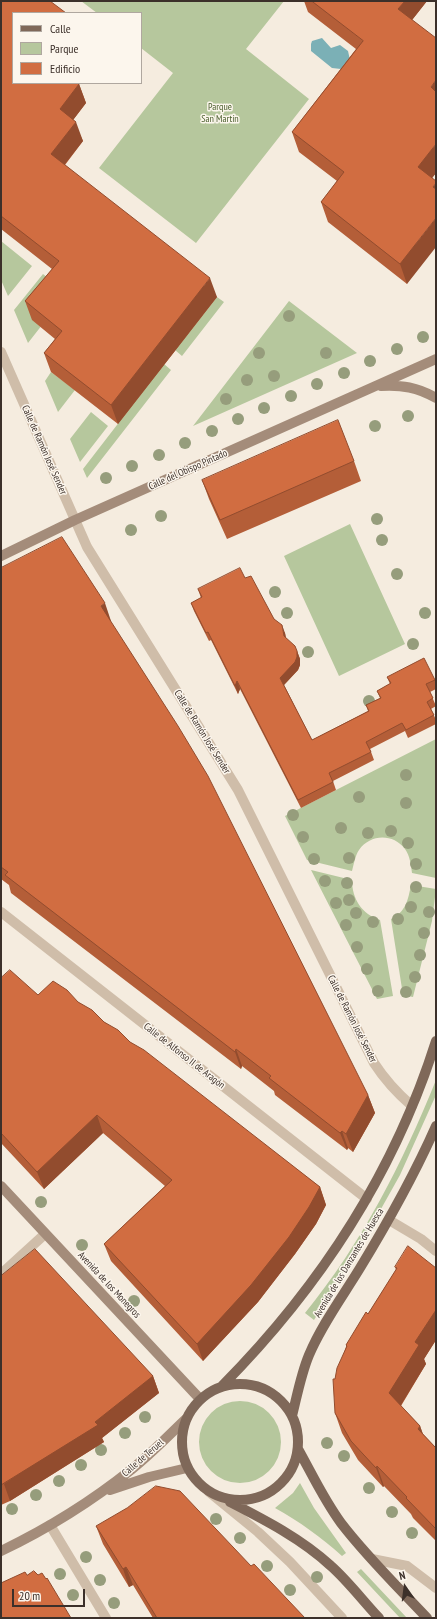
<!DOCTYPE html>
<meta charset="utf-8">
<style>
body{margin:0}
#map{position:relative;width:437px;height:1619px;overflow:hidden;background:#f5ecdf;font-family:"PT Sans Narrow",sans-serif}
canvas{display:block}
.frame{position:absolute;inset:0;border:2px solid #3c302a;pointer-events:none}
.legend{position:absolute;left:12px;top:12px;width:130px;height:72px;box-sizing:border-box;background:#fcf6ed;border:1px solid #afa79f;margin:0;padding:5px 7px;list-style:none;font-size:12px;color:#3c302a}
.legend li{display:flex;align-items:center;gap:8px;height:20px}
.legend b{width:20px;border:1px solid #afa79f}
.north{position:absolute;left:385px;top:1567px;width:40px;height:40px;-webkit-text-stroke:3px #fcf6ed;paint-order:stroke;rotate:346deg;font-size:11px;font-weight:700;line-height:16px;text-align:center;color:#3c302a}
.north::after{content:'';display:block;margin:auto;width:14px;height:18px;background:#3c302a;clip-path:polygon(50% 0,100% 100%,50% 72%,0 100%)}
.scale{position:absolute;left:12px;top:1589px;width:73px;height:18px;box-sizing:border-box;border:2px solid #3c302a;border-top:0;padding-left:5px;font-size:12px;line-height:14px;white-space:nowrap;color:#3c302a;-webkit-text-stroke:3px #fcf6ed;paint-order:stroke}
</style>
<div id="map">
<canvas width="437" height="1619"></canvas>
<div class="frame"></div>
<ul class="legend">
<li><b style="height:5px;background:#7f6859"></b>Calle</li>
<li><b style="height:11px;background:#b6c79d"></b>Parque</li>
<li><b style="height:11px;background:#d16d41"></b>Edificio</li>
</ul>
<div class="north">N</div>
<div class="scale">20 m</div>
</div>
<script>
const context = document.querySelector('canvas').getContext('2d');
context.lineJoin = 'round';
function fillPath(path, color) { context.fillStyle = color; context.fill(path, 'evenodd'); }
function stroke(path, color, width, dash) { context.strokeStyle = color; context.lineWidth = width; context.lineCap = dash ? 'butt' : 'round'; context.setLineDash(dash || []); context.stroke(path); }
function drawText(font, color, halo, rows, align = 'center') {
  context.font = font + ' "PT Sans Narrow",sans-serif'; context.lineWidth = 3; context.setLineDash([]); context.textBaseline = 'middle'; context.strokeStyle = halo; context.fillStyle = color; for (const [text, x, y, turn = 0] of rows) {
    context.save(); context.translate(x, y); context.rotate((+turn || 0) * Math.PI / 180); context.textAlign = isNaN(turn) ? turn : align; if (halo) context.strokeText(text, 0, 0); context.fillText(text, 0, 0); context.restore();
  }
}
const green = new Path2D(`
 M81,1H284L246,49L309,99L196,243L99,168L173,73L141,48V13H97Z
 M1,241L32,266L8,296L1,280Z
 M43,274L67,293L28,343L14,310Z
 M217,297L224,302L182,356L175,350Z
 M289,301L357,353L193,426Z
 M164,364L171,370L87,478L83,469Z
 M51,372L75,390L58,412L45,381Z
 M91,412L108,426L80,462L70,439Z
 M350,524L405,644L339,676L284,556Z
 M436,739V878L412,873C411,865 410,856 405,849C393,833 370,834 359,850C355,856 354,864 352,871L307,860L285,816Z
 M311,870L352,880C352,899 362,914 380,920L393,996L377,999Z
 M411,885L436,889L432,921L413,997L403,995L391,919C406,912 408,900 411,885Z
 M436,1080V1095L400,1175L367,1234L314,1320L305,1313C362,1243 402,1164 436,1080Z
 M199 1442a41 41 0 1 1 82 0a41 41 0 1 1-82 0Z
 M300,1483L314,1508L346,1553L342,1556C321,1537 300,1522 275,1508L293,1493Z
 M361,1569L407,1618H400L357,1572Z`);
const water = new Path2D(`
 M322,38L331,48L340,45L348,51L350,60L341,69L332,68L311,51V44L312,41Z`);
const lane = new Path2D(`
 M209,1492L258,1532L290,1562L342,1618
 M372,1559L407,1566L436,1588`);
const street = new Path2D(`
 M1,352L87,547L238,790L374,1063C385,1080 397,1093 412,1106
 M1,912L367,1199
 M389,1220L421,1239L436,1251
 M1,1274L45,1234
 M50,1525L106,1618`);
const secondary = new Path2D(`
 M381,386C402,385 417,387 436,398
 M1,556L75,520L436,359
 M1,1186L200,1399
 M110,1490L149,1477L187,1468
 M1,1551C47,1529 92,1501 132,1469C151,1454 168,1436 186,1419`);
const primary = new Path2D(`
 M182 1442a58 58 0 1 1 116 0a58 58 0 1 1-116 0Z
 M222,1386C319,1288 394,1174 436,1041
 M292,1416C297,1396 301,1374 309,1355C322,1324 343,1296 360,1268C388,1222 414,1176 436,1126
 M298,1449C312,1474 324,1500 341,1523C367,1557 398,1587 427,1618
 M230,1502C265,1520 302,1539 331,1566C348,1581 363,1601 379,1618`);
const trees = [
 [289,316],
 [423,337],
 [397,349],
 [259,353],
 [326,353],
 [370,361],
 [344,373],
 [274,376],
 [247,380],
 [317,384],
 [291,396],
 [226,399],
 [264,408],
 [408,416],
 [238,419],
 [375,426],
 [212,431],
 [185,443],
 [159,455],
 [132,466],
 [106,478],
 [161,516],
 [377,519],
 [131,530],
 [382,540],
 [397,574],
 [275,592],
 [287,613],
 [425,613],
 [413,644],
 [308,652],
 [369,701],
 [406,775],
 [359,797],
 [406,803],
 [293,815],
 [341,828],
 [391,831],
 [368,833],
 [303,837],
 [408,843],
 [349,858],
 [314,859],
 [416,864],
 [325,881],
 [347,883],
 [416,887],
 [349,900],
 [336,903],
 [411,907],
 [429,912],
 [356,913],
 [398,919],
 [373,922],
 [346,925],
 [424,933],
 [357,947],
 [420,955],
 [367,969],
 [415,977],
 [378,991],
 [406,992],
 [41,1202],
 [82,1245],
 [134,1301],
 [145,1417],
 [125,1433],
 [327,1443],
 [101,1450],
 [344,1456],
 [81,1465],
 [59,1481],
 [369,1488],
 [36,1495],
 [12,1509],
 [392,1512],
 [216,1519],
 [412,1533],
 [240,1538],
 [86,1557],
 [267,1566],
 [60,1574],
 [317,1577],
 [100,1580],
 [290,1590],
 [73,1595],
 [114,1603]
];
const wall = new Path2D(`
 M1,1L13,83L79,84L86,103L73,120L83,141L65,165L217,297L118,424L51,372L44,353L55,339L32,320L25,301L52,269L1,229Z
 M304,1H427L412,20L436,173L432,178L407,284L328,222L321,202L337,181L299,152L292,132L356,49L308,12Z
 M354,461L361,481L227,539L209,499L202,480Z
 M1,568L111,621H110L368,1095L375,1113L353,1152L348,1148L347,1150L275,1095L274,1091L242,1066L241,1069L11,893L9,885L1,879Z
 M245,578L274,619L285,633L286,638L297,651L300,659V665L298,670L284,685L312,740L368,711L366,705L380,698L377,691L390,684L387,677L435,680L436,683V689L430,692L436,706L431,709L436,720V724L408,738L405,731L370,749L374,760L333,781L336,790L301,808L240,689L238,694L211,640L209,641L194,611L191,603L201,598L198,589Z
 M1,978L38,995L78,1002L130,1042L320,1187L326,1205L316,1224L295,1254L258,1302L203,1361L111,1261L104,1244L165,1186L103,1133L44,1189L1,1143Z
 M395,1267L436,1268V1340L424,1359L426,1364L401,1406L420,1426L423,1434L436,1448V1541L413,1518L411,1514L384,1486L383,1487L358,1460L342,1433L335,1413V1379L346,1347V1345L368,1314L396,1270Z
 M1,1276L153,1376L159,1393L102,1438L104,1442L10,1501L1,1505Z
 M96,1526L251,1566L305,1618H153L133,1585L129,1587L103,1544Z`);
const shadedWall = new Path2D(`
 M405,1H427L405,29L398,9Z
 M436,80V102L431,87Z
 M79,84L86,103L67,128L60,109Z
 M76,122L83,141L58,173L51,154Z
 M436,144V173L425,187L418,167Z
 M436,183V194L433,187Z
 M436,218V247L407,284L400,264Z
 M210,278L217,297L118,424L111,405Z
 M105,603L111,621L107,623L101,606Z
 M282,625L285,633L287,644L284,636Z
 M297,651L300,659V665L298,670L283,686L280,678Z
 M237,681L240,689L238,694L235,686Z
 M236,1049L242,1066L241,1069L235,1052Z
 M368,1095L375,1113L353,1152L346,1134Z
 M97,1115L103,1133L44,1189L37,1172Z
 M342,1131L348,1148L347,1150L340,1133Z
 M320,1187L326,1205L316,1224L295,1254L258,1302L203,1361L197,1344Z
 M436,1310V1340L424,1359L426,1364L396,1413L389,1393L415,1342Z
 M153,1376L159,1393L102,1438L104,1442L10,1501L4,1484L95,1422Z
 M420,1426L427,1446L418,1429Z
 M377,1466L384,1486L383,1487L376,1468Z
 M126,1567L133,1585L129,1587L123,1569Z`);
const building = new Path2D(`
 M1,1H50L66,13H13V83H78L79,84L60,109L76,122L51,154L210,278L111,405L44,353L62,331L25,301L59,261L1,216Z
 M312,1H405L398,9L436,38V80L431,87L436,92V144L418,167L436,181V183L433,187L436,189V218L400,264L321,202L344,172L292,132L363,41Z
 M338,420L354,461L220,520L202,480Z
 M62,537L105,603L101,606L178,726L208,776L368,1095L346,1134L342,1131L340,1133L269,1078L271,1076L236,1049L235,1052L5,875L8,872L1,867V568Z
 M240,568L245,578L251,576L274,619L282,625L284,636L295,646L297,651V657L295,662L280,678L312,740L369,711L366,705L381,698L377,691L391,683L387,677L424,658L435,680L426,684L433,698L427,702L434,715L406,730L402,723L366,742L371,752L329,773L333,782L298,800L237,681L235,686L208,632L206,633L191,603L202,597L198,589Z
 M10,970L38,995L53,981L67,990L78,1002L92,1010L104,1022L118,1030L130,1042L144,1050L320,1187L309,1207L289,1237L251,1285L197,1344L104,1244L172,1180L97,1115L37,1172L1,1133V978Z
 M408,1246L436,1268V1310L415,1342L419,1345L389,1393L420,1426L418,1429L436,1448V1529L406,1498L407,1497L377,1466L376,1468L351,1441L335,1413L333,1379H335L337,1368L347,1346L346,1345L366,1312L368,1314L397,1268L395,1267Z
 M35,1249L153,1376L95,1422L98,1425L1,1485V1276Z
 M156,1486L180,1491L251,1566L254,1564L305,1618H157L126,1567L123,1569L96,1526L127,1508Z
 M34,1571L38,1575L42,1573L46,1579L47,1578L71,1618H1V1583L25,1572L27,1575Z`);
const parkNames = [
 ["Parque",220,107],
 ["San Martín",220,119]
];
const streetNames = [
 ["Calle de Ramón José Sender",44,450,66],
 ["Calle del Obispo Pintado",188,470,-24],
 ["Calle de Ramón José Sender",202,732,58],
 ["Calle de Ramón José Sender",352,1019,63],
 ["Calle de Alfonso II de Aragón",184,1056,38],
 ["Avenida de los Danzantes de Huesca",349,1263,-59],
 ["Avenida de los Monegros",109,1285,47],
 ["Calle de Teruel",143,1458,-41]
];
fillPath(green, '#b6c79d');
fillPath(water, '#7bb0b6');
stroke(lane, '#cfbda9', 10);
stroke(street, '#cfbda9', 10);
stroke(secondary, '#a48c7a', 10);
stroke(primary, '#7f6859', 10);
context.fillStyle = '#969d7c';
for (const [x, y] of trees) { context.beginPath(); context.arc(x, y, 6, 0, 2 * Math.PI); context.fill(); }
fillPath(wall, '#b45e38');
fillPath(shadedWall, '#924c2e');
fillPath(building, '#d16d41');
stroke(building, '#924c2e', 1);
drawText('10px', '#485d2b', '#fcf6ed', parkNames);
drawText('10px', '#3c302a', '#fcf6ed', streetNames);
</script>
